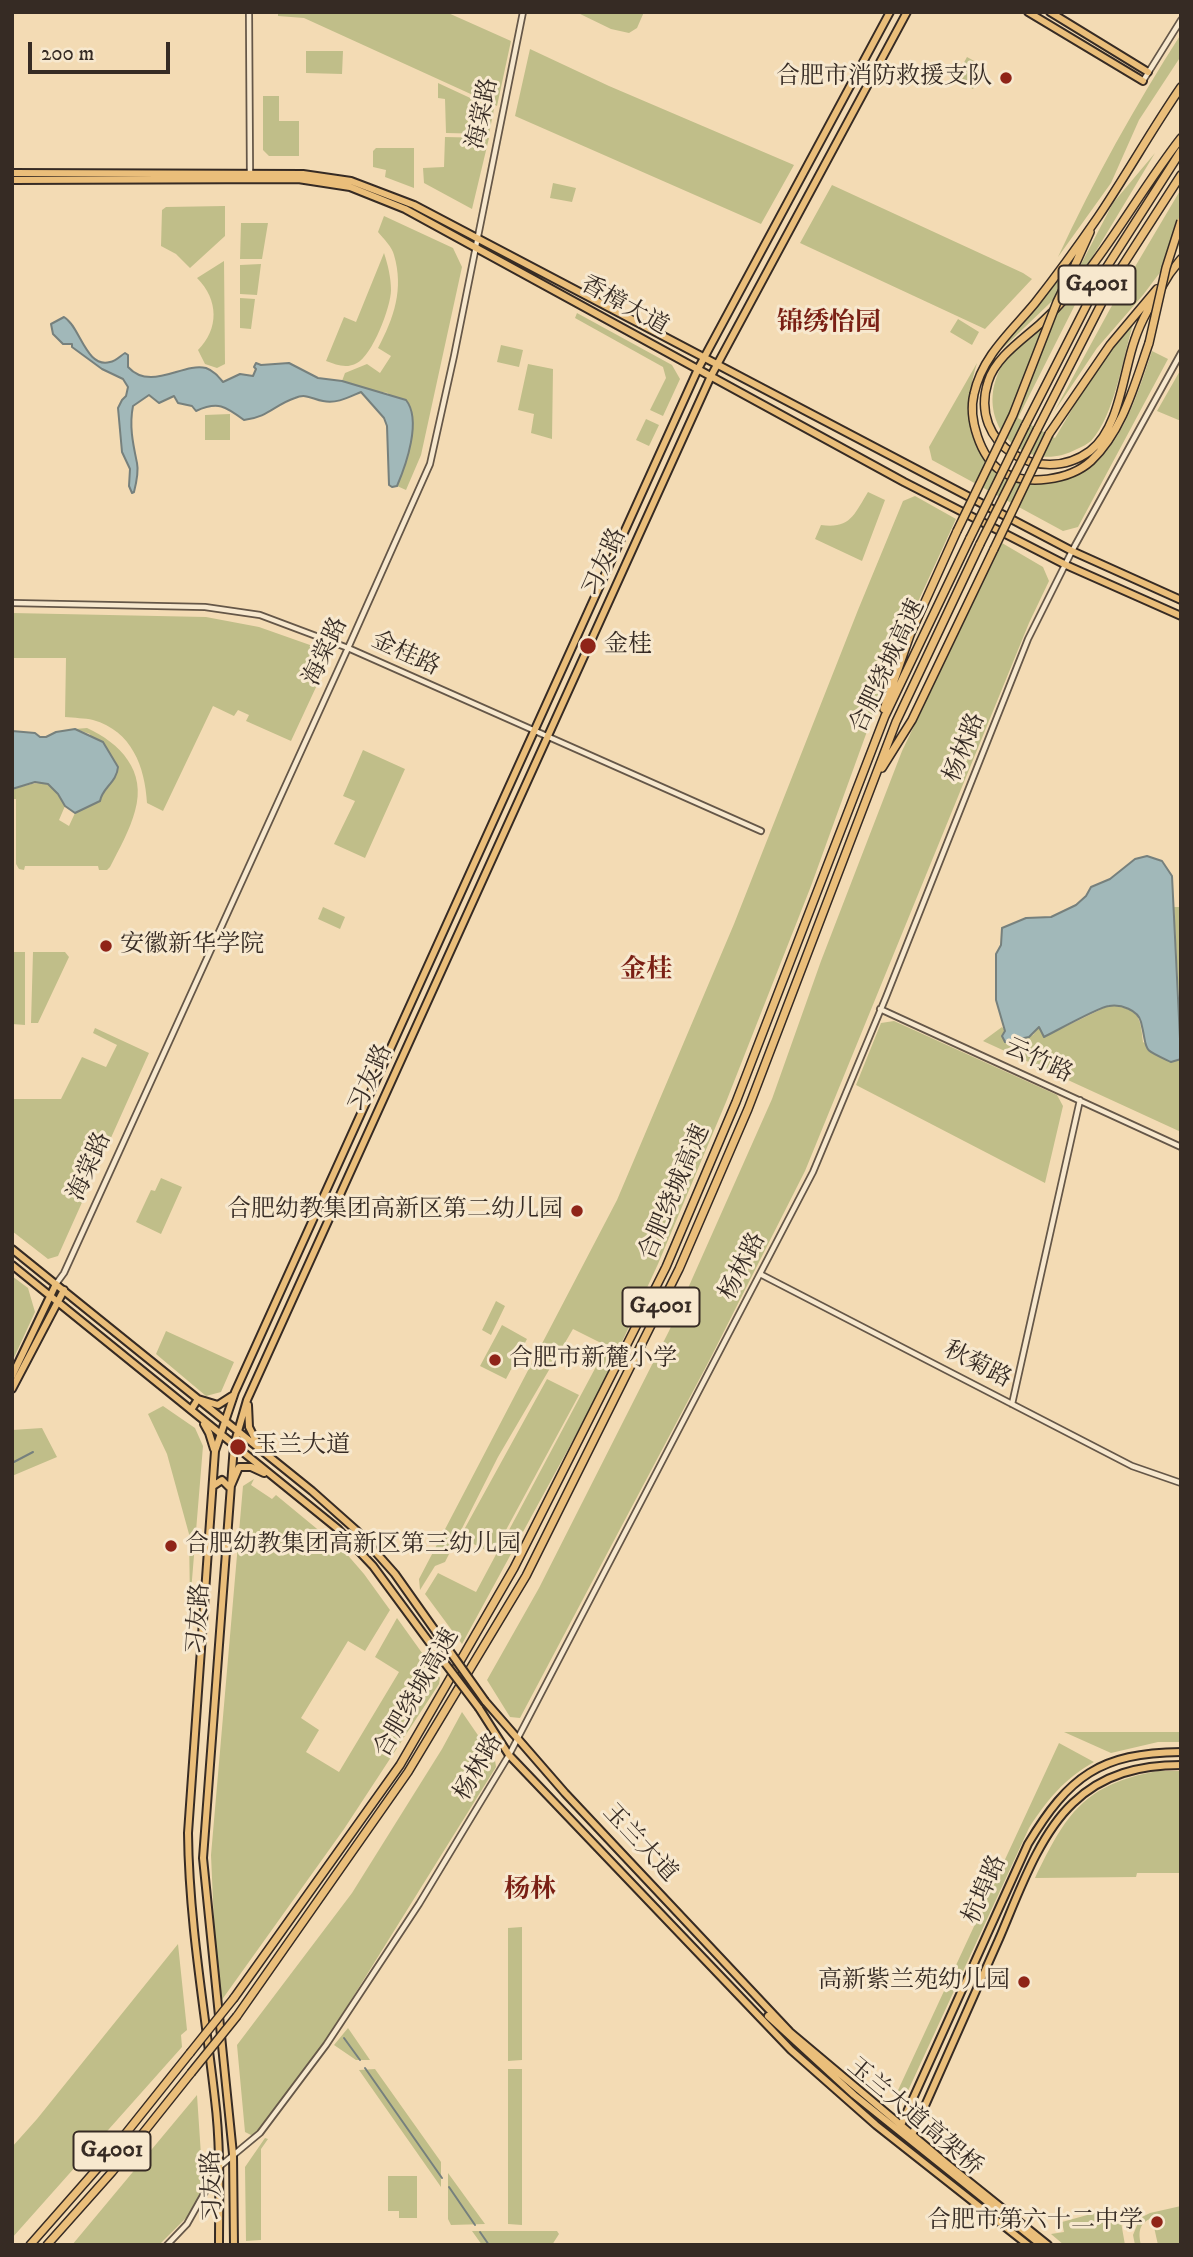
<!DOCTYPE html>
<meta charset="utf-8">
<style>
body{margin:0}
#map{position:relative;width:1193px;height:2257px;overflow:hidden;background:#f3dbb4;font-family:"IM FELL DW Pica",serif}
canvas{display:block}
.frame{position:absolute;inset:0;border:14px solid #362b24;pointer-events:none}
.scale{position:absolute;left:28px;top:42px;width:142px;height:32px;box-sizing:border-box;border:4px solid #362b24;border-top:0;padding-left:9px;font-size:21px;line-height:24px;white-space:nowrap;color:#362b24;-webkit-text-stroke:5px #f7e8ce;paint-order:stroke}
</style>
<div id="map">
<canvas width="1193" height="2257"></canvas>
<div class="frame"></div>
<div class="scale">200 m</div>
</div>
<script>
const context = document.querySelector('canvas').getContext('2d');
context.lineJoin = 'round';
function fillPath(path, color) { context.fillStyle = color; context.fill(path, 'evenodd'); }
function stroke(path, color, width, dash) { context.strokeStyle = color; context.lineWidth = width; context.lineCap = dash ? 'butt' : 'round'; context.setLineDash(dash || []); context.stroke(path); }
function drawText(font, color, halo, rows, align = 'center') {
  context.font = font + ' "IM FELL DW Pica","Noto Serif SC",serif'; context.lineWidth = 6; context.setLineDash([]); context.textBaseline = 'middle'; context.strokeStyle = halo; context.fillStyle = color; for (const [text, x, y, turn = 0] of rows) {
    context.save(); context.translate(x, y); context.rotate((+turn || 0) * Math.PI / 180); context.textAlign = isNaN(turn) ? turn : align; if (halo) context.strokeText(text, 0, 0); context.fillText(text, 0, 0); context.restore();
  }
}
const green = new Path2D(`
 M278,12H446L511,41L497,106L304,18L278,16Z
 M576,12H644L637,28L629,33L611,29Z
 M1181,34V56L1139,120L1111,183L1058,257C1094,179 1135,106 1181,34Z
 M530,49L609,86L794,165L761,224L515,116Z
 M306,51H343L342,74L306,73Z
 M967,57L985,67L973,89L955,79Z
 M438,83L494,109L489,134L446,133L445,99L438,98Z
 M263,96H279V121H299V156H269L263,150Z
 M445,137L489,138L472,209L424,183L423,168L444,167Z
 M376,148H414V188L385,177L386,170L373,167V151Z
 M1155,153L1090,261L1074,280L1000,351L1068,263L1079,268L1113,203Z
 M553,183L576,188L572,202L550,198Z
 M832,185L1023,273L1032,279L985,329L800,243Z
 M1181,189V241L1177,250L1143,295L1097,348L1054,412L1110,309Z
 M225,206V236L190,268L176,254L161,246L162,210L166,207Z
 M384,216L453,248L462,267L421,455L406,490L397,486L410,448L388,393L358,388L342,381L345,373L367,364L380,373L391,356L378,348C394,318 404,289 394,255C392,247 384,239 378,232Z
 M241,223H268L262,259H240Z
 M384,253C388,265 391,278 391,290C391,307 372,356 357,363C346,369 337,365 326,361L344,317L356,322Z
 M224,261L225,364L217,368L205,364L198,350C219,329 219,300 197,278Z
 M261,264L257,295L240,294V265Z
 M1088,279L1018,418L1055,438L1090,379L1134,321C1123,356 1115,415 1091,441C1087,444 1082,447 1077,449C1027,476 977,428 997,376C1007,349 1039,330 1060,311C1070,302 1079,290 1088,279Z
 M240,298L255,299L251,329L240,328Z
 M577,313L672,365L680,379L663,416L650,410L666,378L663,367L575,318Z
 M958,319L979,332L972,345L950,332Z
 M501,345L523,350L519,367L497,362Z
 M1152,351L1168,359L1078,527L1063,531L932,460L929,447L977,363C964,406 968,424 987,464C1002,470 1017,479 1033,482C1038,484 1044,483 1049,482C1113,480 1135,401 1152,351Z
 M528,364L553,369L552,439L531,433L534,414L518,410Z
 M1181,369V421L1157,411Z
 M230,414V440H205V415Z
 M646,419L659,425L649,446L636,440Z
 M868,492L885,500L862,561L815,539L821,525C850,529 854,515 868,492Z
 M915,496L956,519L899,643L811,886L726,1102L658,1264L597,1396L462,1644L425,1594L438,1573L476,1592L607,1346L573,1329L498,1457L445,1562L435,1566L420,1590L419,1579L617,1200L734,924L858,610L903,501Z
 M1002,543L1043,567L1049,581L1029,623L805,1171L709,1361L520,1718L510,1717L487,1680L539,1588L669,1331L772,1099L821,961L902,751Z
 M12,613L206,617L259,627L327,651L330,657L291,741L246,721L249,715L238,710L234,716L213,706L163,811L147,803C145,767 132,731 93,720C85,718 74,718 65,717L66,658H12Z
 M87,728C120,743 147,771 135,811C130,830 119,849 110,867L107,870H99L98,866H25L24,870L19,869L16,864V799H12V789C42,782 47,775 65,806L59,820L69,826L75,813L100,801L90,734L75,729Z
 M363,750L405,769L365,858L334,844L355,801L343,796Z
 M323,907L345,917L340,929L318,919Z
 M1174,907H1181V1038Z
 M12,952H25V1025L12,1024Z
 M33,952H65L69,957L38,1023H31Z
 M1110,1005C1139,1009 1140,1015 1143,1042L1171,1062L1181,1059V1132L983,1041L1002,1027L1015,1041L1033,1035L1039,1027L1044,1037Z
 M894,1021L1057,1095L1063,1106L1045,1183L856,1085L881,1023Z
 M95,1028L149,1053L58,1256L48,1259L12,1231V1099H61L82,1057L106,1067L117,1045L93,1033Z
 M161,1178L182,1187L161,1234L136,1222L151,1190L155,1191Z
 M12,1276L28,1288L35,1312L12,1362Z
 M496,1301L505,1306L491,1335L482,1330Z
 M502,1325L527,1339L506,1379L480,1366Z
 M166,1331L234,1362L221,1392L206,1396L156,1354Z
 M547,1379L579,1395L493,1554L460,1537Z
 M163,1406L195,1428L203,1446L190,1604L189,1534L167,1454L148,1414Z
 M42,1428L57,1457L12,1476V1430Z
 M254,1479L251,1485L272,1499L276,1495L345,1552L364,1574L390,1610L365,1651L348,1641L301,1718L319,1730L306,1752L339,1772L399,1672L375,1657L397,1618L440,1678L439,1684L344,1829L221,2001L215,1947L211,1855L243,1486Z
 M462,1712L495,1760L496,1767L315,2058L264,2125L253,2136L245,2132L237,2045L352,1893L442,1749Z
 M1064,1732H1181V1742H1158L1111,1753Z
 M1059,1743L1094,1762C1064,1779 1047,1800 1029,1828L901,2106L893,2101Z
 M1158,1771H1181V1873H1137L1136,1877L1035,1878C1066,1814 1084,1784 1158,1771Z
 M522,1927V2060L508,2061V1928Z
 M178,1944L187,2030L181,2035L182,2047L12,2238V2147L37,2119Z
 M348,2028L370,2060H356L334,2045Z
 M375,2069L441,2162V2187L359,2070Z
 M508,2069H522V2225L508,2224Z
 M197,2095L204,2200L159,2245H72Z
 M265,2138L268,2139L261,2149V2240L246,2241L245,2167Z
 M448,2173L485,2224L451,2225L448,2219Z
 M388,2176H417V2218H399V2211H388Z
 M1181,2206V2245H1158L1152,2218C1139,2223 1138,2232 1141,2245H1135L1133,2235L1140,2218L1150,2213Z
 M1109,2209L1108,2218L1114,2222H1121L1125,2245H1064L1051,2234L1064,2232L1062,2222Z
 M472,2231H557L559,2234L552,2245H482Z`);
const water = new Path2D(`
 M64,317C80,326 86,369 110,362C116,361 120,356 125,353L128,355V367C151,392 183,362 206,368C214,371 218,376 223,382L240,374L253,376L256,369L254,367L256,363L261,365L289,363L318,378L342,381L406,400C422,420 406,465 397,486L392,487L389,485L387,426L384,418L361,392C349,397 337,404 323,401C312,399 306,393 295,398C274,405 269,417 244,420C225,406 218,401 196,411L192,406L178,403L174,396L159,403L149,395L133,406C129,426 133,444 137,463C139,472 136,484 134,492L132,493L129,486L130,469L122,452L118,408L122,400L126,396L128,387L123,379L102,369L72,347V344H63L53,334L51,324Z
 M75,729L103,742L118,767C117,782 102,788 100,801L75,813L65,806L58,794L48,784L35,782L12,789V731L35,733L40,737H46L56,732Z
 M1147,856L1162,861L1172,876L1181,1059L1171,1062C1139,1047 1149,1053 1141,1022C1138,1010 1121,1004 1109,1006C1099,1007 1056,1031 1044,1037L1039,1027L1029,1037L1005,1042L1002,1036L1005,1031L996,1000V954L1001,945L1002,928L1026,918L1051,917L1076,905L1086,896L1091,887L1110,879L1135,859Z`);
const stream = new Path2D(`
 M12,1463L33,1452
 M344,2038L360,2060
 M365,2068L442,2178
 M449,2187L475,2225
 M480,2232L489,2245`);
const minor = new Path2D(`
 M249,12L250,175
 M1143,81L1181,20
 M12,603L205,607L260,615L348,648L761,831
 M880,1009L1181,1147
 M760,1274L1132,1466L1181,1483
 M56,1284L64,1273L348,648L430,464L454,356L523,12
 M1012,1404L1080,1100
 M167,2245L187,2224L219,2167L260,2133L326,2045L419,1904L509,1755L813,1172L886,997L1028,639L1072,551L1181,353`);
const major = new Path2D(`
 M1028,12L1143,81
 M1050,12L1148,72
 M12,173L303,174L351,181L414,205L1072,551L1181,600
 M12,180L298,179L350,187L405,209L904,482L1066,565L1181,616
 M12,1249L312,1491L357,1531L395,1574L446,1646
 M12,1265L338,1529L373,1566L438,1654
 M12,1376L56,1284
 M12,1389L64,1290
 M248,1405L249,1427L258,1445
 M191,1410L198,1399L218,1405L232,1396
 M204,1424L209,1433L214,1449
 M213,1486L222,1480L230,1488L239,1467H251L264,1473
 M485,1701L565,1793L790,2032L946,2163L1048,2245
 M479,1708L509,1755L791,2050L876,2125L1028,2245
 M768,2016L854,2095L1041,2245
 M901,2125L1028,1844C1069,1776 1100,1753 1181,1752
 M912,2135C941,2069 970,2004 999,1939C1018,1895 1038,1836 1073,1803C1103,1774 1140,1765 1181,1765
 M219,2245C219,2197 221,2148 215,2100C205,2011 189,1923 188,1833L215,1451L235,1392L698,369L890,12
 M234,2245L233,2154L203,1858L234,1445L247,1400L711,376L907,12`);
const highway = new Path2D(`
 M1075,265L1090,232
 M1170,273C1157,295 1143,315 1135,339C1123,372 1120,428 1090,451C1040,488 968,444 988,382C995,358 1022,340 1040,324C1100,269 1132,201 1181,138
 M1167,277L1181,259
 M1149,343C1135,383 1123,431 1091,461C1070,480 1026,487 1001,471C980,457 968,418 974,394C982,356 1012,331 1035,303C1057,275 1078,246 1098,217C1127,174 1152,129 1181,87
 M1025,426L1103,273L1181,151
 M1037,430L1114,279L1181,175
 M1049,434L1110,345L1157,289
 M884,709L910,635L957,531
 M882,768L912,720L994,549
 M234,1998L400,1765L514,1568L666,1267L736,1102L885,716L970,538
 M237,2016L408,1772L526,1576L679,1269L748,1109L896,722L980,544
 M30,2245L103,2162L190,2053
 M47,2245L112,2172L191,2073`);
const majorBridge = new Path2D(`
 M446,1646L485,1701
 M438,1654L479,1708`);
const highwayBridge = new Path2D(`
 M1149,343L1166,268L1181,221
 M957,531L1013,415L1057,302L1075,265
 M970,538L1025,426
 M980,544L1037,430
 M994,549L1049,434
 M190,2053L234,1998
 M191,2073L237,2016`);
const markers = [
 [1006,78,7,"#8f2418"],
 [588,646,9,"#8f2418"],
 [106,946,7,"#8f2418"],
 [577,1211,7,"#8f2418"],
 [495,1360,7,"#8f2418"],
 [238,1447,9,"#8f2418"],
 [171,1546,7,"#8f2418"],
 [1024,1982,7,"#8f2418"],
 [1157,2222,7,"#8f2418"]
];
const shields = [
 [1097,285,77],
 [661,1307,77],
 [112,2151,77]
];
const shieldNames = [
 ["G4001",1097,285],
 ["G4001",661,1307],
 ["G4001",112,2151]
];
const poiNames = [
 ["合肥市消防救援支队",992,78,"right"],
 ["金桂",604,646],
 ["安徽新华学院",120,946],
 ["合肥幼教集团高新区第二幼儿园",563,1211,"right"],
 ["合肥市新麓小学",509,1360],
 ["玉兰大道",254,1447],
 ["合肥幼教集团高新区第三幼儿园",185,1546],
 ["高新紫兰苑幼儿园",1010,1982,"right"],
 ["合肥市第六十二中学",1143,2222,"right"]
];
const streetNames = [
 ["海棠路",484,114,-78],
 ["香樟大道",624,307,29],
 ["习友路",606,563,-66],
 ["海棠路",327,652,-65],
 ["金桂路",405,655,25],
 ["合肥绕城高速",889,667,-65],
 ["杨林路",966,748,-68],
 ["云竹路",1038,1062,25],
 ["习友路",372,1079,-66],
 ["海棠路",91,1167,-66],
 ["合肥绕城高速",676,1193,-67],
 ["杨林路",744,1267,-63],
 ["秋菊路",977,1366,27],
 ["习友路",200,1619,-86],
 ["合肥绕城高速",418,1694,-60],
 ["杨林路",480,1768,-60],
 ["玉兰大道",639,1844,47],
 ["杭埠路",986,1890,-66],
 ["玉兰大道高架桥",914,2118,40],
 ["习友路",214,2186,-92]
];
const neighbourhoodNames = [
 ["锦绣怡园",829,325],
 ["金桂",646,972],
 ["杨林",530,1892]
];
fillPath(green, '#c0be89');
fillPath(water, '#a1b8b9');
stroke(water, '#76807d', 2);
stroke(stream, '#76807d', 2);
stroke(minor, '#655748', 8);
stroke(major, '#362b24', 10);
stroke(highway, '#362b24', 10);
stroke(minor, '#f7e8ce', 4.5);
stroke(major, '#eabe7a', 6);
stroke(highway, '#eabe7a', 7);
stroke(majorBridge, '#362b24', 10, []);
stroke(highwayBridge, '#362b24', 10, []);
stroke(majorBridge, '#eabe7a', 6);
stroke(highwayBridge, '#eabe7a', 7);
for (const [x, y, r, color] of markers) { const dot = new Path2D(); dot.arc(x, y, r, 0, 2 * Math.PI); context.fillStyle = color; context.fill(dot); stroke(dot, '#f7e8ce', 2.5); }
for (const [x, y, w] of shields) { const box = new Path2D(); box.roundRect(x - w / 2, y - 19.5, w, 39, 5); context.fillStyle = '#f7e8ce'; context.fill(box); stroke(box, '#362b24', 2); }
drawText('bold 23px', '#362b24', null, shieldNames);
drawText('24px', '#362b24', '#f7e8ce', poiNames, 'left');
drawText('24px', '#362b24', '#f7e8ce', streetNames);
drawText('bold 26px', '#7a1f14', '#f7e8ce', neighbourhoodNames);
</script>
